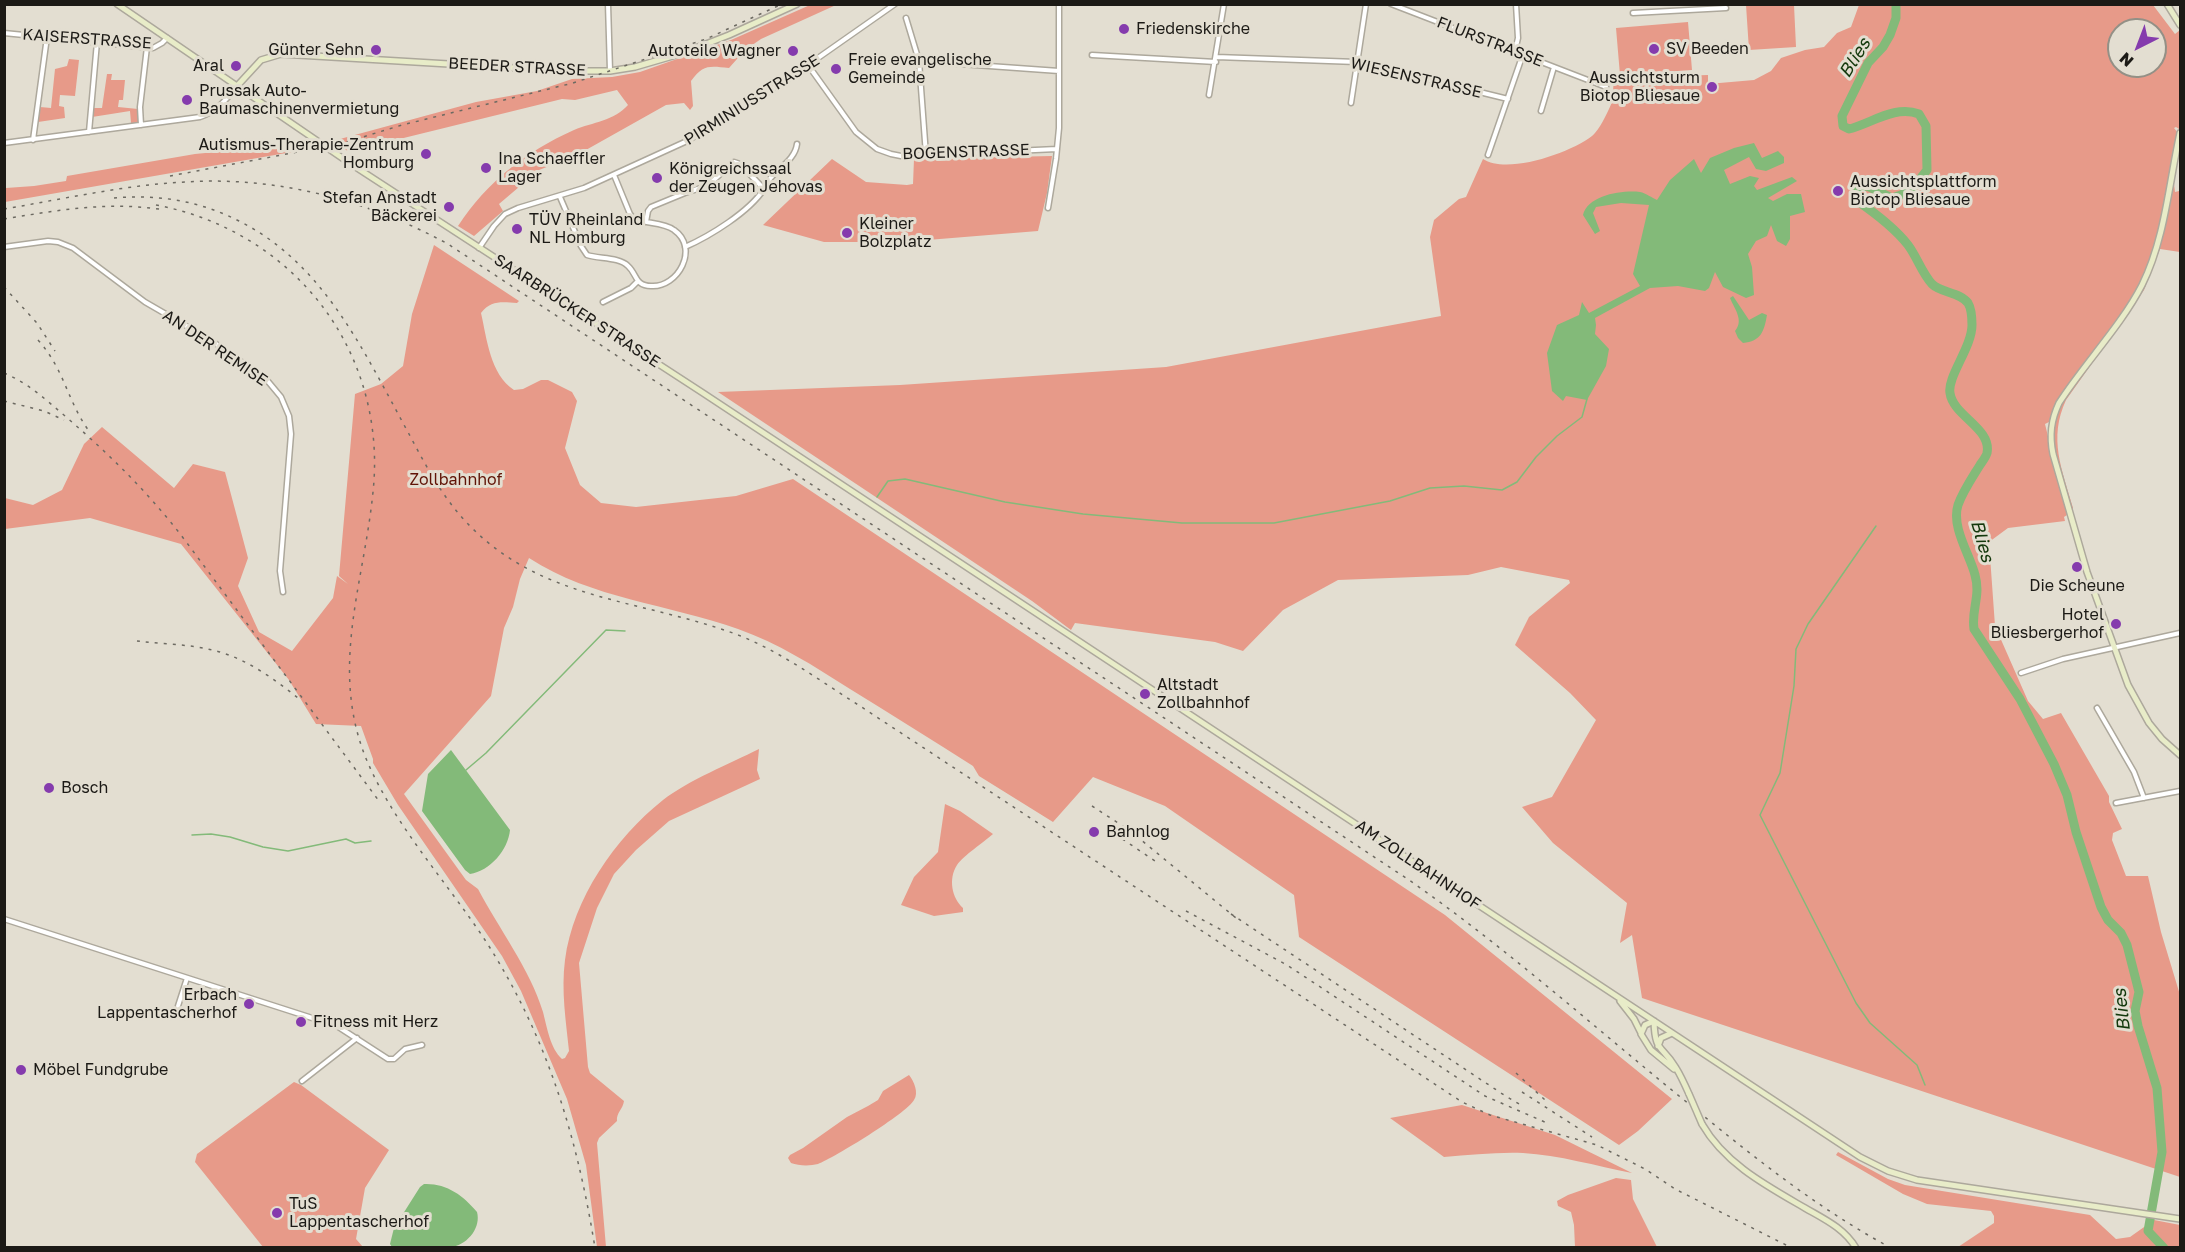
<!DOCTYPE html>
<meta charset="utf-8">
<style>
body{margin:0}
#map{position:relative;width:2185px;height:1252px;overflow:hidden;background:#e3ded1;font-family:"Golos Text",sans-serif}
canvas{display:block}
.frame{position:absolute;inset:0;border:6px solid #1c1a16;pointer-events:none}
.north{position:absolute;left:2107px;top:18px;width:60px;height:60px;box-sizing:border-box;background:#e3ded1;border:2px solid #939086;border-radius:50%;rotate:222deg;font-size:16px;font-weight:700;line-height:24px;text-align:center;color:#1c1a16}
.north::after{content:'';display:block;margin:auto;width:21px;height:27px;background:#853bad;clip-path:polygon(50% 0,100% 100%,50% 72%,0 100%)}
</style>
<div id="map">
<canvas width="2185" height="1252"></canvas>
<div class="frame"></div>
<div class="north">N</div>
</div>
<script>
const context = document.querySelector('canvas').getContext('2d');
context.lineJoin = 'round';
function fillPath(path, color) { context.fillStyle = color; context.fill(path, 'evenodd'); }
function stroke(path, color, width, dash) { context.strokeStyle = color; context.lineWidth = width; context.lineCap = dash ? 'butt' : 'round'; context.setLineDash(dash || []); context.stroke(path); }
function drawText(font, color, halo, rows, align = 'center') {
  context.font = font + ' "Golos Text",sans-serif'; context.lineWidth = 6; context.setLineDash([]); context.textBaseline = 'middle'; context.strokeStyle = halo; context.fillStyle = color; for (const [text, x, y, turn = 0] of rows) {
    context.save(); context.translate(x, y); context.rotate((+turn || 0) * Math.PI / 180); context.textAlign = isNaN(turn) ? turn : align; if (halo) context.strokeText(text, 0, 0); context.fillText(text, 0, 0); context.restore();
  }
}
const green = new Path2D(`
 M810,5H836L761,39L745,50L729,68C710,66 703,64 691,81L693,106L690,110L684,103L666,105L577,155L572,152L557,163L539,170L499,204L503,211L474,236L458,226C488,181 525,152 574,130C593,122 614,121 628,105L617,90L575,100L562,99L363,148C349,157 349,151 337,143L331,144L326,140L340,139L476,102L537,91L572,79L612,77L640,72L731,40Z
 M1746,5H1794L1796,47L1749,50Z
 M1859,5H2153L2175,34L2180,30V120L2179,129L2176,127L2174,128L2178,133L2157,236L2145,273L2124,310L2056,403L2049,422L2045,424L2067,515L2064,517L2065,521L2008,528L1989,542L1995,626L2028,701L2043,719L2061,713L2109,796V802L2122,829L2113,833L2112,840L2126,876H2148L2161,932L2180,995V1177L1642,998L1632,935L1620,943L1627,903L1553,843L1522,807L1552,797L1596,720L1570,693L1515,645L1529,617L1570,583L1569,580L1501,567L1468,575L1338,580L1283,610L1243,651L1215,642L1075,623L1071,630L1032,601L718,392L900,385L1166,367L1441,316L1430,237L1434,220L1459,199L1466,197L1483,159C1507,175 1570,153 1592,136C1601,129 1612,103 1616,92L1613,91L1614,78L1708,75V84L1754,80L1771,71L1781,58L1805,50L1824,47L1837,33L1851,27ZM2119,30H2155V66H2119Z
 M1688,22L1692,70L1620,75L1616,28Z
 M69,59L79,60L75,96L60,95L59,106L64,107L65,118L38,122L40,107L51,108L55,69L67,66Z
 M107,74H112L111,80H125L123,100H119L118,107L138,109V123H131L130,111L92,117L93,108H102Z
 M308,143L315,148L5,202V189L6,188L34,186L66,181L67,176L195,154Z
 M1052,156L1047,193L1038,231L903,242H824L763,225L832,159L866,182L907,185L913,184L914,159Z
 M2173,176L2175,192L2179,191L2180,182V252L2160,249L2144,290L2066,400C2048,439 2062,469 2073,508L2072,512C2060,472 2043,439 2064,399L2144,285Z
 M434,245L519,301L517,303C502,302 491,300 481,313C487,339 490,374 514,390L523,389L541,380H548L572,392L577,401L565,448L580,485L601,503L636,507L736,496L793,479L1445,915L1672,1099L1638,1131L1619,1145L1299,937L1294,895L1165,806L1093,777L1053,822L979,776L973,766C932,740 891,714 850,689C814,666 778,643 738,629C668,604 592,599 529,558L520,579L513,607L504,628L491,696L404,794L466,880L478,889C499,929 530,969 543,1012C547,1027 550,1048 562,1059L565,1058L569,1051C566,1021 561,991 565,960C573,899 615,838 663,800C689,780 729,764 759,749L757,770L760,779L669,821L636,850L614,874L597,908L579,963L588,1067L590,1073L624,1101C623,1109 616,1113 617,1121L599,1138L597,1143L606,1247H597L586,1165L567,1099L521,991L502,956L398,805L373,763V759L361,726L316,724L289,680L181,544L90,518L5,529V498L33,505L62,490L84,444L102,427L174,488L193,464L225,472L248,558L238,586L259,632L292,651L333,598L337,576L348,584L339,576L355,394L381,384L403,366L412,314Z
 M945,804L960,811L993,834C984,842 963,856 957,865C948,879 952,898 963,908V912L934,916L901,905L914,877L938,852Z
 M909,1075C914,1081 919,1093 914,1100C907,1113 834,1158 818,1164C810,1166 799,1166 791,1163L788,1158L790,1155L803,1148L847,1117L868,1106L878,1100L883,1091Z
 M294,1082L301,1085L389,1150L365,1188L356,1239L363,1247H263L195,1162L197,1154Z
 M1462,1105L1555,1135L1632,1173C1596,1166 1559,1155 1523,1153C1497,1152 1470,1155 1444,1157L1390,1118Z
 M1838,1152L1888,1179L1905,1185L2090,1215L2116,1239L2130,1237L2154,1220L2180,1225V1247H1958L1994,1223V1216L1991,1211L1927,1204L1903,1194L1836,1155Z
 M1616,1178L1631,1180L1633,1199L1657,1247H1575L1574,1225L1571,1212L1558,1206L1557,1201L1568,1195Z`);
const water = new Path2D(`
 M1754,143L1762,158L1778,151L1784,157V163L1766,171L1756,169L1749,157L1724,170L1730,184L1750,176L1759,178L1754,186L1757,190L1792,177L1797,181L1768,198L1773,201L1787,194H1801L1805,212L1790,216V239L1786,246L1777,241L1771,225L1767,236L1756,241L1748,254L1752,267L1754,295L1746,298L1723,287L1715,272L1709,288L1705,291L1678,286L1650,288L1595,318L1596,325L1595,334L1609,349L1606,366L1587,400L1566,396L1563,401L1552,391L1547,353L1557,325L1579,315L1582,302L1589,313L1640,286L1633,274L1649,205L1621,203L1596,207L1593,213L1600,231L1595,234L1583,215C1588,195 1622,190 1640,192C1646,193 1652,198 1657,200L1670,180L1694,159L1701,173L1710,158L1734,148Z
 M1733,296L1749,320L1762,313L1767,315C1764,332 1761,341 1743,343L1738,338L1735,331C1744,320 1735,310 1730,298Z
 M451,750L510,830C508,850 490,871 470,874L465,870L422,811L428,774Z
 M424,1184C446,1183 463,1195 477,1212C481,1227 469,1243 453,1247C438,1251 409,1248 392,1247L390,1244L394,1228L420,1187Z`);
const stream = new Path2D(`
 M877,497L888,481L905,479L1005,502L1083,514L1182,523H1274L1390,501L1430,488L1464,486L1502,490L1517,482L1536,457L1557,436L1582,417L1587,399
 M1876,526L1808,624L1796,649L1794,686L1780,773L1760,815L1856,1003L1870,1023L1917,1065L1925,1085
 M466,770L486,753L606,630L625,631
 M192,835L211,834L230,837L263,847L288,851L346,839L355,843L371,841`);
const river = new Path2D(`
 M1896,4V18L1890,35L1883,47L1868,63L1842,116L1843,126L1849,129C1872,123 1895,105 1919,114L1926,126L1927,170L1912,189L1901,195L1892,198L1867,186L1861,187L1856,192V200C1875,213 1894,227 1908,245C1917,257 1922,273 1932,284C1941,293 1960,292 1968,303C1971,308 1972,319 1972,325C1972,347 1947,377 1950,393C1953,416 1992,428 1987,453C1986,457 1982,462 1980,465C1972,478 1963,491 1958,505C1951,527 1970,555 1975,575C1981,596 1971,610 1974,629L2020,699L2054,764L2067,795L2076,832L2101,907L2108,920L2121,933L2127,945L2139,992L2135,1011L2138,1026L2157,1088L2162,1152L2148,1231L2164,1248`);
const street = new Path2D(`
 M608,4L610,71
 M1391,4L1606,87
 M1633,13L1726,8
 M906,18L919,61L926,155
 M4,33L153,48L162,43L167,38
 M1515,51L1518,38L1516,4
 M1092,55L1216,62
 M1216,57L1357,62L1508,99
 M919,61L1059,71
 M808,65L856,132L877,149L891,154L901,156L926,155L1057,149
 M1209,95L1224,4
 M1351,103L1366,4
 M1541,111L1554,67
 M141,125L140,107L147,47
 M89,132L97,42
 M33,140L47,37
 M4,143L200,117C216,112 227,99 237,86
 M1488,155L1523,54
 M560,197L581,246L587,255C599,259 619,257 628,266C637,274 635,286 651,286C678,288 700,248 674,230C663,222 647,224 634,219L630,214L614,175
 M1048,208L1056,159L1059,128V4
 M646,222L648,211L651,207L685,193L707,186L734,162L740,164L764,189
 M4,247L48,241L58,242L73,248L145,302L209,339L266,379L281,397L289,416L291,434L280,571L283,592
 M685,247C710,236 749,212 764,189C768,184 765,185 769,180C778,168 795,160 797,144
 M479,248L494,226L505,214L518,208L584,188L687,141L778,86L895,4
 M603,302L631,288L637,282
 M2021,673L2063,659L2180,633
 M2097,708L2134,772L2144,798
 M2116,803L2180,791
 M4,919L337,1026L388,1059H394L405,1049L422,1045
 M178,1006L187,978
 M302,1081L357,1038`);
const secondary = new Path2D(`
 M117,4L351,164L703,393L1860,1157L1888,1171L1917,1180L2180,1219
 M2167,4L2180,25
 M238,85L261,60L281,54L566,71H610L635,67L683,53L729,35L797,4
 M2180,133C2169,183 2165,239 2142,285C2121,326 2084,364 2059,403C2051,420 2049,435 2053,454L2087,572L2128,685L2149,723L2162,739L2180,755
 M1620,1001L1634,1019L1641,1033
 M1654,1021C1655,1054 1662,1044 1676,1068C1681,1076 1685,1085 1689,1094
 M1654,1021L1645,1025L1641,1034L1651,1050L1674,1069
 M1658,1046L1661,1038L1672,1033
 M1702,1124C1725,1164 1767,1186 1805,1208C1824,1219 1844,1228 1856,1248`);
const rail = new Path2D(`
 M170,176L340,144L402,125L573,83L706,39L782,4
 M114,198C158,194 200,201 239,221C325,264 365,354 409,434C427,468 445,502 473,529C544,599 638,600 727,631C775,647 817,679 860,706L1462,1102L1490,1115L1597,1145L1645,1169L1675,1189L1792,1248
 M156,205C215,216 268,245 308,289C358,344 381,418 373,492C364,583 330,666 365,756C391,821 446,881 485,940C547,1036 577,1136 595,1248
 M4,209C64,199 124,185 185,182C277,176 367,200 448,244L1409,880C1505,947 1593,1026 1684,1100C1750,1154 1815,1207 1891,1248
 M4,219C58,210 111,201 165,210
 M4,287L37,323L55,351
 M38,340C65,370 67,401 89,431
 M4,373C28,383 45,399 65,416C109,454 149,493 184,539L379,801
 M4,401L44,411L64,420
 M137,641C161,644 188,644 212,650C244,657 273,678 298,698
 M1092,806L1135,834
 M1129,830L1236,918
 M1115,834L1158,863
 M1186,911L1287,965L1485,1096L1547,1123
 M1231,914L1504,1095L1524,1107
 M1516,1073L1545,1100
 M1522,1092L1592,1137`);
const secondaryBridge = new Path2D(`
 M1689,1094L1702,1124`);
const markers = [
 [1124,29,6,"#853bad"],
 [1654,49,6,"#853bad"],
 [376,50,6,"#853bad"],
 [793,51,6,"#853bad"],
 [236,66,6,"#853bad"],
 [836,69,6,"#853bad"],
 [1712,87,6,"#853bad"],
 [187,100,6,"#853bad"],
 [426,154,6,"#853bad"],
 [486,168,6,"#853bad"],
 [657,178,6,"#853bad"],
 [1838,191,6,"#853bad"],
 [449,207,6,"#853bad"],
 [517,229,6,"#853bad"],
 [847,233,6,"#853bad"],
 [2077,567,6,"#853bad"],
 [2116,624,6,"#853bad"],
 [1145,694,6,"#853bad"],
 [49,788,6,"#853bad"],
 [1094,832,6,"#853bad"],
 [249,1004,6,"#853bad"],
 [301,1022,6,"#853bad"],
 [21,1070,6,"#853bad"],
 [277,1213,6,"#853bad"]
];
const poiNames = [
 ["Friedenskirche",1136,29],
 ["SV Beeden",1666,49],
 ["Günter Sehn",364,50,"right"],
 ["Autoteile Wagner",781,51,"right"],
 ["Freie evangelische",848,60],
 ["Gemeinde",848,78],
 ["Aral",224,66,"right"],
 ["Aussichtsturm",1700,78,"right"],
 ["Biotop Bliesaue",1700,96,"right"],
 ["Prussak Auto-",199,91],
 ["Baumaschinenvermietung",199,109],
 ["Autismus-Therapie-Zentrum",414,145,"right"],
 ["Homburg",414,163,"right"],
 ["Ina Schaeffler",498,159],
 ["Lager",498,177],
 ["Königreichssaal",669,169],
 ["der Zeugen Jehovas",669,187],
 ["Aussichtsplattform",1850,182],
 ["Biotop Bliesaue",1850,200],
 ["Stefan Anstadt",437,198,"right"],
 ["Bäckerei",437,216,"right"],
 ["TÜV Rheinland",529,220],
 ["NL Homburg",529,238],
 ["Kleiner",859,224],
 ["Bolzplatz",859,242],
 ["Die Scheune",2077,586,"center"],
 ["Hotel",2104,615,"right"],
 ["Bliesbergerhof",2104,633,"right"],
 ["Altstadt",1157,685],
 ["Zollbahnhof",1157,703],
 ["Bosch",61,788],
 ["Bahnlog",1106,832],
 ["Erbach",237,995,"right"],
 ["Lappentascherhof",237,1013,"right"],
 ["Fitness mit Herz",313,1022],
 ["Möbel Fundgrube",33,1070],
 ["TuS",289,1204],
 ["Lappentascherhof",289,1222]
];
const streetNames = [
 ["KAISERSTRASSE",87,39,4],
 ["FLURSTRASSE",1490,42,21],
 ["BEEDER STRASSE",517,67,3],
 ["WIESENSTRASSE",1416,78,13],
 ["PIRMINIUSSTRASSE",752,100,-32],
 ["BOGENSTRASSE",966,152,-2],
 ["SAARBRÜCKER STRASSE",577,311,33],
 ["AN DER REMISE",215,348,34],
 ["AM ZOLLBAHNHOF",1418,865,34]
];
const parkNames = [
 ["Zollbahnhof",456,480]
];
const waterNames = [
 ["Blies",1855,58,-58],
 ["Blies",1982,541,74],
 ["Blies",2122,1010,-96]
];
fillPath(green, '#e79a89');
fillPath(water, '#83ba79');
stroke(stream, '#83ba79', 1.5);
stroke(river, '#83ba79', 9);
stroke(street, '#ada89c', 7);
stroke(secondary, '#ada89c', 8);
stroke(street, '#fff', 4);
stroke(secondary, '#e8ecc8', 5);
stroke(rail, '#6d6a62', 1.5, [3, 6]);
stroke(secondaryBridge, '#ada89c', 8, []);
stroke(secondaryBridge, '#e8ecc8', 5);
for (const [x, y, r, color] of markers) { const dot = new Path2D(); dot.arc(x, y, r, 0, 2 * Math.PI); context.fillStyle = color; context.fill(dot); stroke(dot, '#e3ded1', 2); }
drawText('16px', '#1c1a16', '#e3ded1', poiNames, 'left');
drawText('16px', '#1c1a16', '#e3ded1', streetNames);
drawText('16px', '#601407', '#e3ded1', parkNames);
drawText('italic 18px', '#13380c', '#e3ded1', waterNames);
</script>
